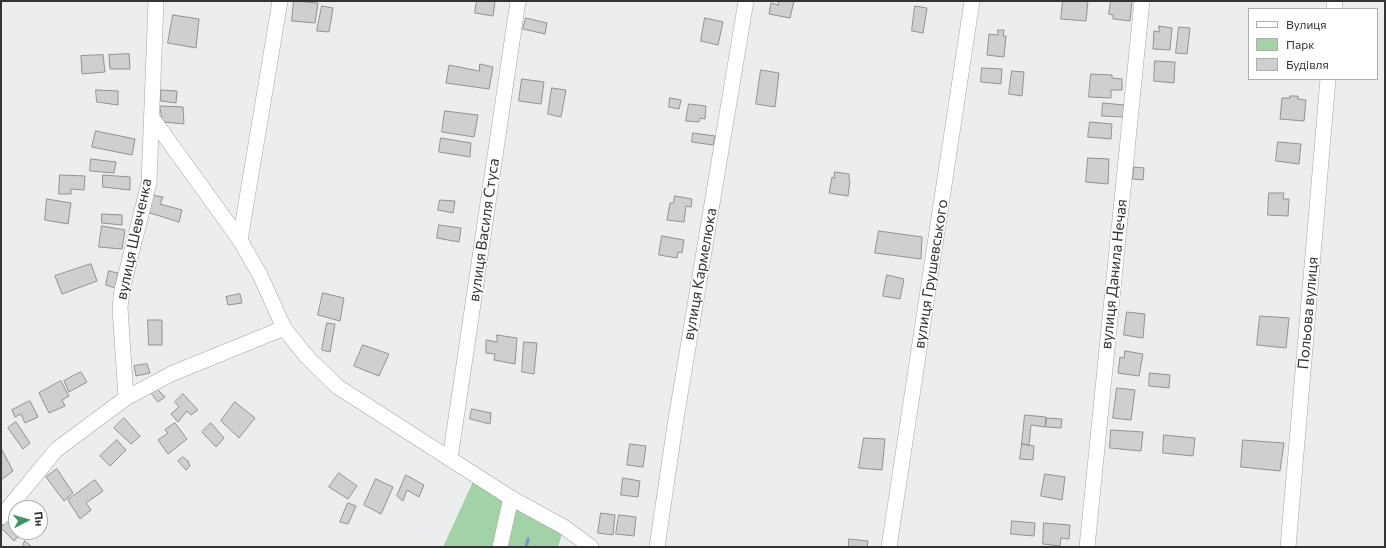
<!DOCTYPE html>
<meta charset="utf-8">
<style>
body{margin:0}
#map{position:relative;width:1386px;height:548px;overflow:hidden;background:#ecedef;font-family:Commissioner,sans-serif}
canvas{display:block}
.frame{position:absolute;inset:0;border:2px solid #333334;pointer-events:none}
.legend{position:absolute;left:1248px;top:8px;width:130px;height:72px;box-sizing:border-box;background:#fff;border:1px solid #adadae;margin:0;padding:5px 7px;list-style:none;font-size:12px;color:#333334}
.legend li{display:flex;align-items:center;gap:8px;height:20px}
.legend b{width:20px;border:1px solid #adadae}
.north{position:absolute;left:8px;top:500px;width:40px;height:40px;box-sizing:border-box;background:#fff;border:1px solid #adadae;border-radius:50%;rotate:84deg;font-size:11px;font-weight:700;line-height:16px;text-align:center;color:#333334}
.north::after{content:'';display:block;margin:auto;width:14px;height:18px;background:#3e9265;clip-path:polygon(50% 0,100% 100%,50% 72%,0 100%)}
</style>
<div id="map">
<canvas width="1386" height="548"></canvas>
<div class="frame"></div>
<ul class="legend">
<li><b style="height:5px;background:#fff"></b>Вулиця</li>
<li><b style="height:11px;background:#a1d3a6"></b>Парк</li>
<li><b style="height:11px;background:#d0cfd0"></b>Будівля</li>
</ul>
<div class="north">Пн</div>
</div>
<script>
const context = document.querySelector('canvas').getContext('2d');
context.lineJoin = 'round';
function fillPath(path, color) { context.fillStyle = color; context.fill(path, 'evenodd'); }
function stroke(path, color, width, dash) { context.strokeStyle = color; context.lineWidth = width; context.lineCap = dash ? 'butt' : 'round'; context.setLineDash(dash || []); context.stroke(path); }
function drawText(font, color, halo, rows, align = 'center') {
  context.font = font + ' Commissioner,sans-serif'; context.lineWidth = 3; context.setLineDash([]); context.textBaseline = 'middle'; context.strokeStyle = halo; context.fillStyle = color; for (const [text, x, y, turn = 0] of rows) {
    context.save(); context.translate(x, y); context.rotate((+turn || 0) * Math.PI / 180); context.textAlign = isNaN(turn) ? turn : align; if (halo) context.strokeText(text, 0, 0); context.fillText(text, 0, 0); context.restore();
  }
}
const green = new Path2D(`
 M476,475L564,527L558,547H443Z`);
const stream = new Path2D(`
 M526,547L528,539`);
const building = new Path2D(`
 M294,1L318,3L315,23L292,21Z
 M477,1H495L493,16L475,13Z
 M779,1H794L790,18L769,14L771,3L778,5Z
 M1063,1H1088L1086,21L1061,19Z
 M1111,1H1132L1130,21L1113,19V15L1109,14Z
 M322,6L333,8L329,32L317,31Z
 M915,6L927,8L923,33L912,31Z
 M173,15L199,19L196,48L168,43Z
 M526,18L547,23L545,34L523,29Z
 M705,18L723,22L718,45L701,41Z
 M1159,26L1172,28L1170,50L1153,49L1154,31L1159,32Z
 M1179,27L1190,28L1187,54L1176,53Z
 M998,30H1004L1003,36H1006L1004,57L987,55L989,34L998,35Z
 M129,54L130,69H110L109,55Z
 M103,55L105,72L82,74L81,56Z
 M1155,61L1175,62L1174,83L1154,81Z
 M480,64L493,67L489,89L446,83L449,65L479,71Z
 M982,68L1002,69L1001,84L981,82Z
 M761,70L779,73L775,107L756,104Z
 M1012,71L1024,72L1022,96L1009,94Z
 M1091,74L1112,75V78L1122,79V90H1111V98L1089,97Z
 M522,79L544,82L541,104L519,101Z
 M552,88L566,90L561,117L548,114Z
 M96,90L118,91V105L97,102Z
 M161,90L177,91L176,103L161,101Z
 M1290,96H1298V99L1306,100L1304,121L1280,119L1282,98H1290Z
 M670,98L681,100L679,109L669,107Z
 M1103,103L1124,105L1123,117L1102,116Z
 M689,104L706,106L705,119L700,118L699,122L686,121Z
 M160,106L183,107L184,124L163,122Z
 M445,111L478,115L474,137L442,132Z
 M1090,122L1112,124L1111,139L1088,137Z
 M96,131L135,139L132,155L92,147Z
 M693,133L715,136L713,145L692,142Z
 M441,138L471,143L470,157L439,152Z
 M1278,142L1301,144L1299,164L1276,161Z
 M1088,158L1109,159L1108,184L1086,182Z
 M91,159L116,162L114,173L90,171Z
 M1134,167L1144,168L1143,180L1133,179Z
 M835,172L849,174V180H850L848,196L829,193L832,177L834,178Z
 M60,175L85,176L84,190L71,189V194H59Z
 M103,175L130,177V190L103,187Z
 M1269,193H1284L1283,199H1289L1288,216L1268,215Z
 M151,195L163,197L160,204L182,210L179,222L147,212Z
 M675,196L692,199L691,207L686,206L684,222L667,220L670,203H673Z
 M47,199L71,203L68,224L45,220Z
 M440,200L455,201L453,213L438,210Z
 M102,214L122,215V225L102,223Z
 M439,225L461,228L459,242L437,238Z
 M102,226L125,230L122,249L99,247Z
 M879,231L922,237L921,259L875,253Z
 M662,236L684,240L682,253L678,252L677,258L659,255Z
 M91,264L97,281L62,294L55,276Z
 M109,271L118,273L115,288L106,285Z
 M887,275L904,279L900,299L883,296Z
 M323,293L344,298L340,321L318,315Z
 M240,294L242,303L228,305L226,297Z
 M1127,312L1145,314L1143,338L1124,335Z
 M1260,316L1289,318L1286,348L1257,345Z
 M148,320H162V345H149Z
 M327,323L335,324L330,352L322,350Z
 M497,335L517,338L515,364L494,360L495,354L486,353V340L497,342Z
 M524,342L537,343L534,374L522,372Z
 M363,345L389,354L379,376L354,366Z
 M1125,351L1143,354L1139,376L1118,373L1120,357L1124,358Z
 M147,364L150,373L136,376L134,366Z
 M81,372L87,382L69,392L64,381Z
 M1150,373L1170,375L1169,388L1149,386Z
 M61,381L69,396L62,400L65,406L49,413L39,393Z
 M155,387L165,397L158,402L150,392Z
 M1117,388L1135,390L1131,420L1113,418Z
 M183,394L198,410L191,415L187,411L178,422L171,414L179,407L175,402Z
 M30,401L38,417L25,423L21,414L15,417L12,410Z
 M235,402L255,418L239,438L221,421Z
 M472,409L491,413L490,424L470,419Z
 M1025,415L1046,417L1045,427L1031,425L1029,445L1022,444Z
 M124,418L140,436L131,444L114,428Z
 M1047,418L1062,419L1061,428L1046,427Z
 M16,422L30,443L23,449L8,428Z
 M175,423L187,439L168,454L158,440L168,433L165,430Z
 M211,423L224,438L216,447L202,432Z
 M1111,430L1143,432L1141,451L1110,448Z
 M1164,435L1195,438L1193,456L1163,453Z
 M864,438L885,439L882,470L859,468Z
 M117,440L126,450L110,466L100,456Z
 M1243,440L1284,443L1280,471L1241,467Z
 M630,444L646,446L643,467L627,465Z
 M1022,444L1034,446L1033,460L1020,459Z
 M1,448L13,471L1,480Z
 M183,457L188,461L190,466L186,470L178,461Z
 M57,469L73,493L64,501L46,477Z
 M339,473L357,486L348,499L329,487Z
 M1045,474L1065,477L1062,500L1041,496Z
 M406,475L424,485L419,497L407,490L403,501L397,496Z
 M623,478L640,481L638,497L621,495Z
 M376,479L393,487L381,514L364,505Z
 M95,480L103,491L86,503L91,510L80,519L68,500Z
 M348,503L356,506L348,524L340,522Z
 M601,513L615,515L613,535L598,533Z
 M619,515L636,517L634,536L616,534Z
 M8,520L16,527V532H22L14,541L1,528Z
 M1012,521L1035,523L1034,536L1011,534Z
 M1044,523L1070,525L1069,539L1061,538L1060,546L1043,544Z
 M849,539L868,541L867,547H849Z
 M25,541L32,547H24L23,545Z`);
const minor = new Path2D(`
 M1334,9L1335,1
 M152,118L240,240L260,275L284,328L307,357L338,387L511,498L564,527L591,547
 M240,240L280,1
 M126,398L171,374L284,328
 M450,459L518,1
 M1,517L56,450L126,398L120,308L122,290L149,183L156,1
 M500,547L511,498
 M657,547L675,425L746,1
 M889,547L972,1
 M1087,547L1142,1
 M1288,547L1328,79`);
const streetNames = [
 ["вулиця Василя Стуса",484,230,-82],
 ["вулиця Шевченка",134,239,-78],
 ["вулиця Кармелюка",700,274,-80],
 ["вулиця Грушевського",931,274,-81],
 ["вулиця Данила Нечая",1114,274,-84],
 ["Польова вулиця",1308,313,-85]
];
fillPath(green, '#a1d3a6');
stroke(stream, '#7da0bc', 3.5);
fillPath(building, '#d0cfd0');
stroke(building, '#929092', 1);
stroke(minor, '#a4a4a6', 16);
stroke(minor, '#fff', 15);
drawText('15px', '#333334', '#fff', streetNames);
</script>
